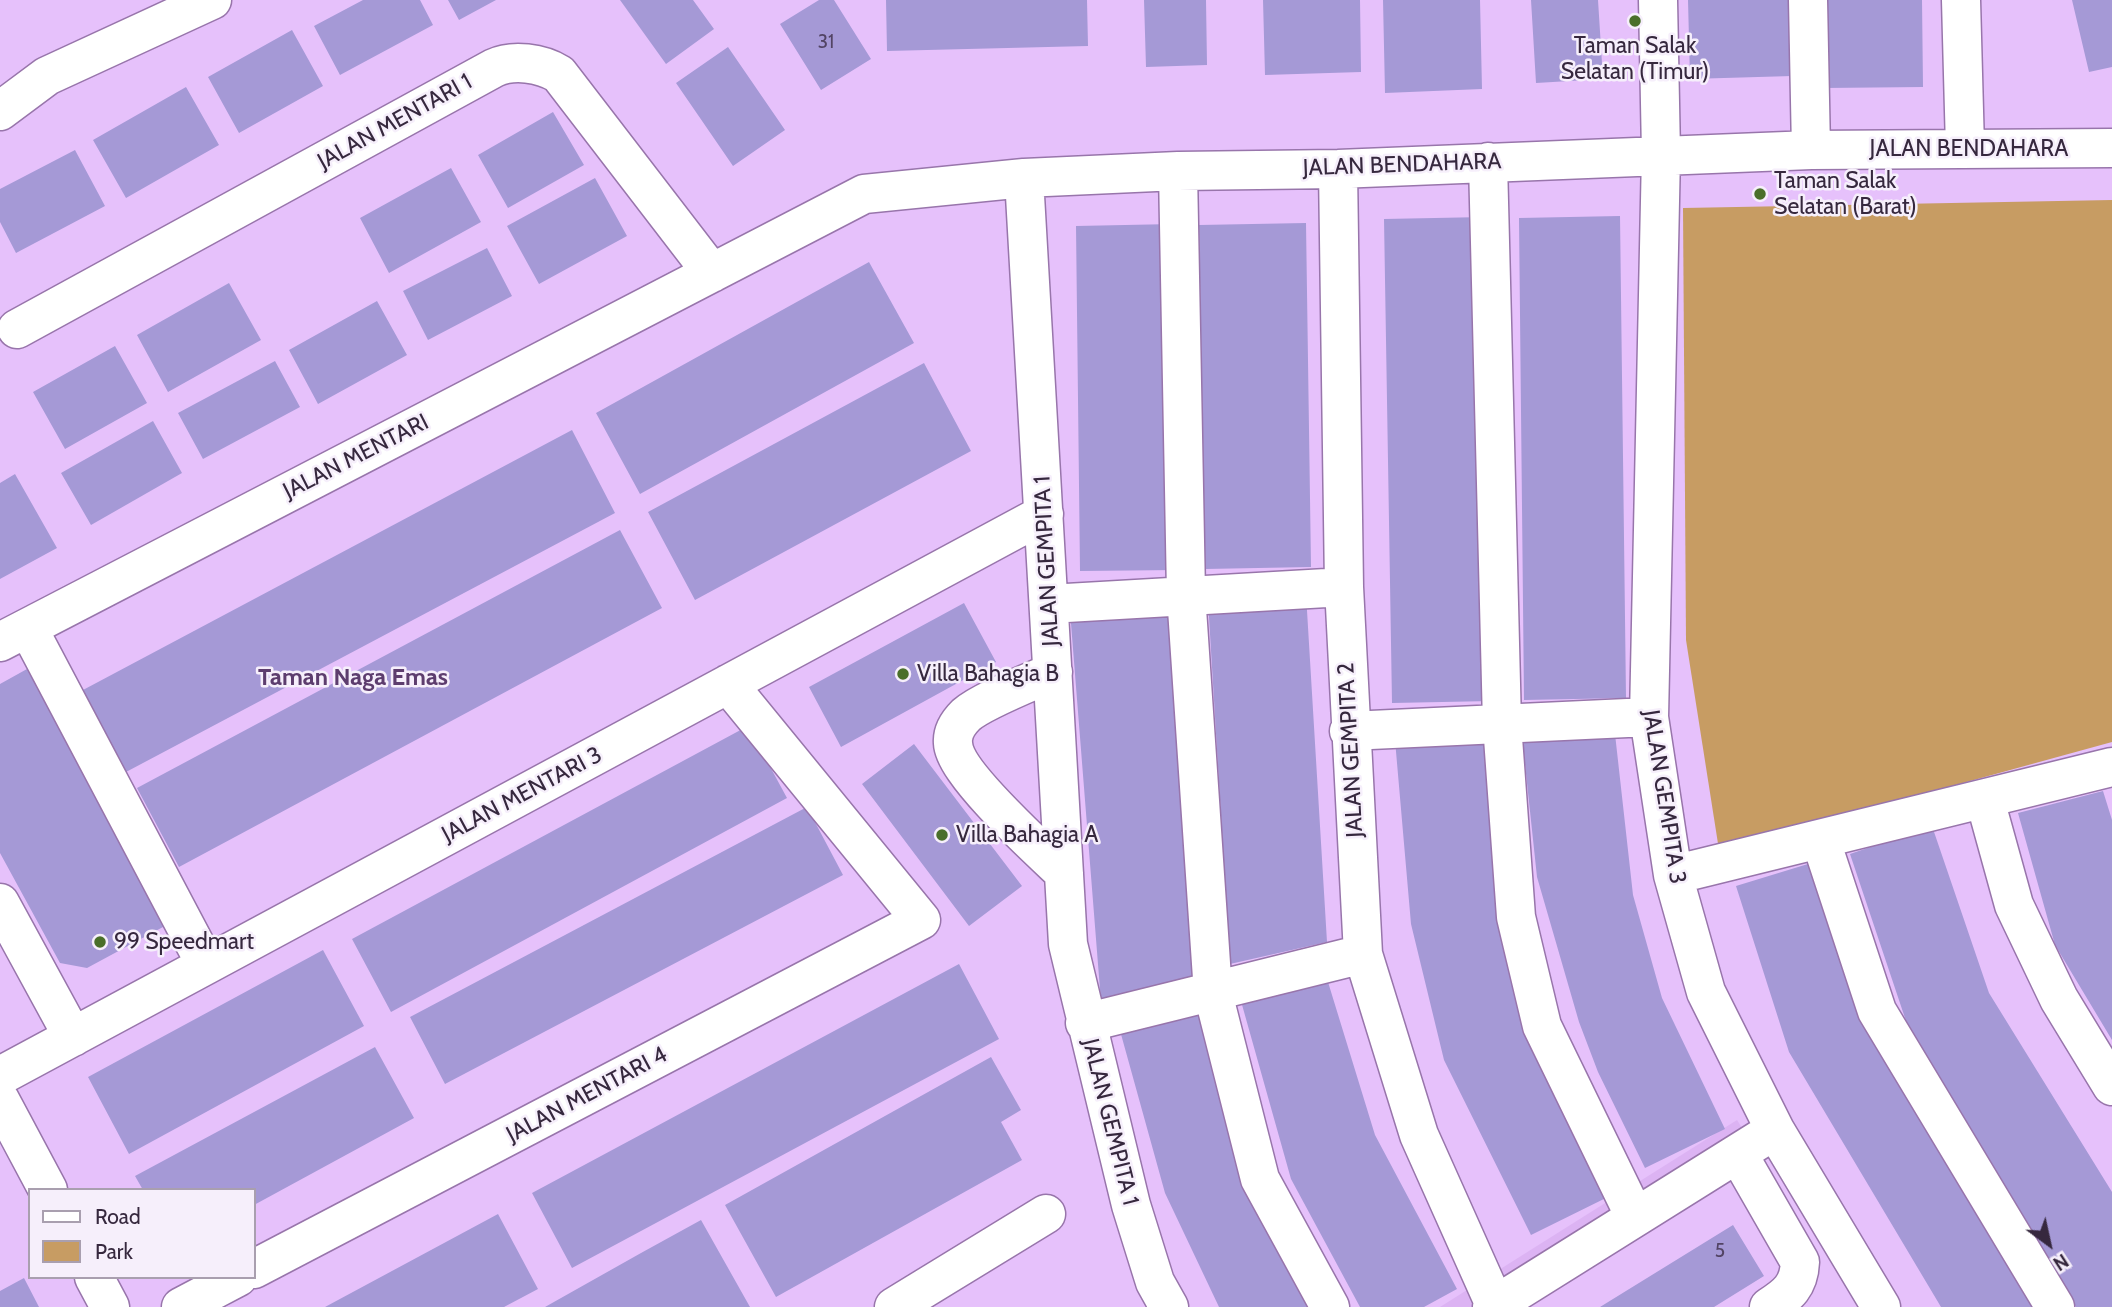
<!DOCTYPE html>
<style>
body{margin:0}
#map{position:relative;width:2112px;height:1307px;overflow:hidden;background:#e6c1fb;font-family:Cabin,sans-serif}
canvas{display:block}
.legend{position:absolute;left:28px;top:1188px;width:228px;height:91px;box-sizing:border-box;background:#f6effb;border:2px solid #a99faf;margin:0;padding:9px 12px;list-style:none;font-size:21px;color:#36283e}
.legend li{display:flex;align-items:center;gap:14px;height:35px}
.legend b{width:35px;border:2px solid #a99faf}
.north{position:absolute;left:2014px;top:1209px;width:70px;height:70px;-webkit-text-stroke:5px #f6effb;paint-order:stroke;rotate:147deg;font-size:19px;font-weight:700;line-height:28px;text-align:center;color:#36283e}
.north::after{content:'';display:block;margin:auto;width:24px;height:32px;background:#36283e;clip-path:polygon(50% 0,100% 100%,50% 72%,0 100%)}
</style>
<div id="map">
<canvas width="2112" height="1307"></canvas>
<ul class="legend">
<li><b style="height:9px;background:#fff"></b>Road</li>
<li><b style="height:19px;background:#c79c63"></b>Park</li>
</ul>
<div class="north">N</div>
</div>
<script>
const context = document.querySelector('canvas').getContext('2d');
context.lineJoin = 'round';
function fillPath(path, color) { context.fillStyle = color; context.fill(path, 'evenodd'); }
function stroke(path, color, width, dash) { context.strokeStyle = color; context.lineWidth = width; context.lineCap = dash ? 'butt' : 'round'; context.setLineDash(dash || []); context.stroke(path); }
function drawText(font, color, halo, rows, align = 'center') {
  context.font = font + ' Cabin,sans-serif'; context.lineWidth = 5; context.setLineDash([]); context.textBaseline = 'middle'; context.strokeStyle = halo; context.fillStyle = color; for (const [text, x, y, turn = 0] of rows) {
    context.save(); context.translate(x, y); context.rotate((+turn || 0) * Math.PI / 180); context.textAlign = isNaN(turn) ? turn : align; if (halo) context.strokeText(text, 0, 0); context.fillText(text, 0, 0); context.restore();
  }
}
const built = new Path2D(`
 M1737,1120L1761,1158L1525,1307H1440Z`);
const green = new Path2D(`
 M2112,200V742L1719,850L1686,640L1683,208Z`);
const building = new Path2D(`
 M363,0H420L433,25L340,75L314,26Z
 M448,0H496L459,20Z
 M620,0H693L714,29L666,64Z
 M819,0H834L871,59L821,90L780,24Z
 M886,0H1087L1088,46L887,51Z
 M1144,0H1206L1207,65L1146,67Z
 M1263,0H1360L1361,72L1265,75Z
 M1383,0H1480L1482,89L1385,93Z
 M1531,0H1598L1603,79L1536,83Z
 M1688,0H1791L1792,76L1690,79Z
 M1823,0H1922L1923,87L1824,88Z
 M2072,0H2112V67L2089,72Z
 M292,30L323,86L239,133L208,77Z
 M728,47L785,130L733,166L676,83Z
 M186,87L219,145L126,198L93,140Z
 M553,112L584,165L508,208L478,155Z
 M75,150L105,206L16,253L0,222V189Z
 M451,168L481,222L389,273L360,218Z
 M595,178L627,236L539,284L507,226Z
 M1620,216L1626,698L1524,700L1519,218Z
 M1485,217L1492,701L1392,703L1384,219Z
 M1306,223L1311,567L1205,569L1199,225Z
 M1174,224L1178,570L1080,571L1076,226Z
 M487,248L512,296L428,340L403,291Z
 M869,262L914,343L640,494L596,413Z
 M229,283L261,340L168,392L137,335Z
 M377,301L407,355L318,404L289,350Z
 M115,346L147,403L65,449L33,392Z
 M275,361L300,407L203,459L178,413Z
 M924,363L971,451L695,600L648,512Z
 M153,421L182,473L91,525L61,473Z
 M572,430L615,513L126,772L83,690Z
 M15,474L57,548L0,579V483Z
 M620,530L662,608L179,867L137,788Z
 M1306,594L1327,942L1230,964L1208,601Z
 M964,603L996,662L841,747L809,687Z
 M1171,603L1200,976L1101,1002L1070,611Z
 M36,664L176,920L87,968L60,963L0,853V684Z
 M1614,725L1633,895L1662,998L1725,1129L1645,1168L1598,1072L1579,1022L1537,877L1522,736Z
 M748,726L787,798L391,1012L352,939Z
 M1494,733L1504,871L1616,1193L1531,1235L1444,1060L1411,924L1395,740Z
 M914,744L1022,886L969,926L862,784Z
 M2103,791L2112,820V1040L2055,945L2018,813Z
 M807,807L843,875L445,1084L410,1017Z
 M1932,826L1989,993L2112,1192V1307H2076L1928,1068L1906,1021L1850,854Z
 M1821,860L2050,1307H1941L1789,1052L1736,886Z
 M323,950L364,1026L129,1154L88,1077Z
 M959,964L999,1039L572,1268L532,1193Z
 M1324,969L1375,1135L1457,1289L1424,1307H1360L1291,1179L1239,994Z
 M1209,1002L1322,1307H1219L1165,1193L1119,1027Z
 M375,1047L414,1118L254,1205V1190H143L135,1176Z
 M991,1057L1021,1110L1001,1122L1022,1160L776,1297L725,1205Z
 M498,1214L538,1289L504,1307H325Z
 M701,1220L750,1307H545L641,1253Z
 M1733,1225L1764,1276L1714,1307H1600Z
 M24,1278L39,1307H0V1291Z`);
const minor = new Path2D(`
 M1658,0L1661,154L1649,717L1673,875L1706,992L1775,1130L1881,1307
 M1808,0L1811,150
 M1961,0L1965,148
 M0,111L47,76L212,0
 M1488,162L1502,724L1516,917L1542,1026L1635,1217
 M1338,169L1344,587L1363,954L1419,1135L1495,1305
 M1178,171L1186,594L1213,993L1260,1179L1330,1307
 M1024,178L1068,944L1131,1205L1155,1282L1169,1307
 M17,329L494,68C513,59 541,63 559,74L712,273
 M1049,604L1344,587
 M28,628L206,965
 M0,642L864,194L1024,178L1178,171L1338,169L1811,150L2112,148
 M1053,672C1031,682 982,701 966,715C958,723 952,732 953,743C954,773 1041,851 1064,873
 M1349,731L1649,717
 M1985,800L2014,905L2059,999L2112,1086
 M1821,841L1877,1011L2055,1307
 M1673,875L2112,767
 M0,903L73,1037
 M1085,1023L1363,954
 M0,1076L1044,514
 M0,1100L48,1190
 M1738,1154L1800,1262C1799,1286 1788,1295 1769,1307
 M254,1269L921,920L728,684
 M94,1277L110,1307
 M181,1307L238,1277
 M894,1307L1046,1214
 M1492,1307L1775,1130`);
const markers = [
 [1635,21,7,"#4a6f2a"],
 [1760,194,7,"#4a6f2a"],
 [903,674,7,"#4a6f2a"],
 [942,835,7,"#4a6f2a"],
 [100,942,7,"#4a6f2a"]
];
const numberNames = [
 ["31",826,42],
 ["5",1720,1251]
];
const poiNames = [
 ["Taman Salak",1635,46,"center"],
 ["Selatan (Timur)",1635,72,"center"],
 ["Taman Salak",1774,181],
 ["Selatan (Barat)",1774,207],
 ["Villa Bahagia B",917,674],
 ["Villa Bahagia A",956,835],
 ["99 Speedmart",114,942]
];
const streetNames = [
 ["JALAN MENTARI 1",395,122,-29],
 ["JALAN BENDAHARA",1969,149],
 ["JALAN BENDAHARA",1402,165,-2],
 ["JALAN MENTARI",356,457,-27],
 ["JALAN GEMPITA 1",1047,561,-93],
 ["JALAN GEMPITA 2",1351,750,-93],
 ["JALAN MENTARI 3",522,795,-28],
 ["JALAN GEMPITA 3",1664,797,81],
 ["JALAN MENTARI 4",587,1095,-28],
 ["JALAN GEMPITA 1",1110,1122,76]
];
const neighbourhoodNames = [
 ["Taman Naga Emas",353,678]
];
fillPath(built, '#dcb3f3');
fillPath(green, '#c79c63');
fillPath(building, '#a599d6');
stroke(minor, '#9875ab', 41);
stroke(minor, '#fff', 38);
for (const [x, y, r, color] of markers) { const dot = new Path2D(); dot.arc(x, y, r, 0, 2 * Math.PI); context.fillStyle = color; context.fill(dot); stroke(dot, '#f6effb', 2.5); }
drawText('19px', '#524464', null, numberNames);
drawText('23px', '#36283e', '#f6effb', poiNames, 'left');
drawText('23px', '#36283e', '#f6effb', streetNames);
drawText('bold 24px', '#5d3d6e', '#f6effb', neighbourhoodNames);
</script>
